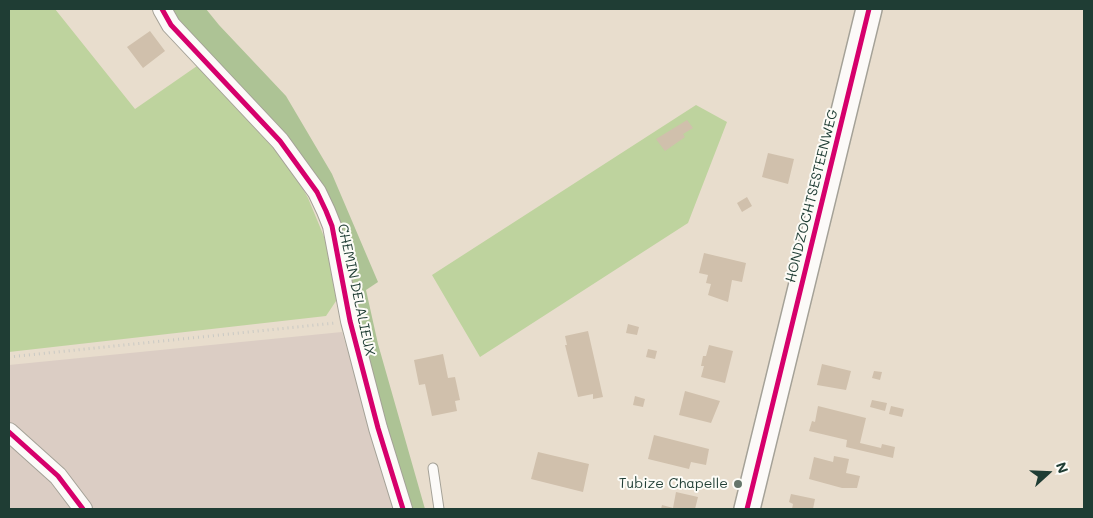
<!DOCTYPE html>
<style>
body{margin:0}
#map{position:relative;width:1093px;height:518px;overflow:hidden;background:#e8ddcd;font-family:Mali,sans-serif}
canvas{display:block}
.frame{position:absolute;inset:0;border:10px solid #1f3d34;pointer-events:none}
.north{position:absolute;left:1023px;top:448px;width:50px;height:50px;-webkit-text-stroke:4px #fdfcf7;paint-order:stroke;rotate:70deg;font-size:14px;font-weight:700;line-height:20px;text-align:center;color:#1f3d34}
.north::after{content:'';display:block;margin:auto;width:18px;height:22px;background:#1f3d34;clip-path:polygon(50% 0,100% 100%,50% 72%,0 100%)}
</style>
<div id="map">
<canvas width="1093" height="518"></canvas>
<div class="frame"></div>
<div class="north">N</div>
</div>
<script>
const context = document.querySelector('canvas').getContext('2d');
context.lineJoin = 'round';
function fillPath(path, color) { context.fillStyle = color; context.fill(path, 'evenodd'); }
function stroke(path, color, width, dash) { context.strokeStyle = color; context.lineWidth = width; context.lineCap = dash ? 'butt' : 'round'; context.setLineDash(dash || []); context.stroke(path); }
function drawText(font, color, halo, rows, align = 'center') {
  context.font = font + ' Mali,sans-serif'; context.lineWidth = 4; context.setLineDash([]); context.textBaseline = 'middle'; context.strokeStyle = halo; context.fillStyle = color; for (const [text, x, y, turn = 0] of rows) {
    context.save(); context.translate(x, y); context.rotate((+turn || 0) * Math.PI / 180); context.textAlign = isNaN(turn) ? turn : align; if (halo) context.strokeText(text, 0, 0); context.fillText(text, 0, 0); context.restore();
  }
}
const industrial = new Path2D(`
 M342,332L395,509H9V365Z`);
const green = new Path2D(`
 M9,9H55L135,109L197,66L291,167L308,198L330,251L338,298L326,316L9,352Z
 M696,105L727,122L688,223L480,357L432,275Z`);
const forest = new Path2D(`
 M167,9H206L219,25L286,96L332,174L378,282L366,290L378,344L425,509H407L316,185Z`);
const building = new Path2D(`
 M150,31L165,51L143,68L127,47Z
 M687,120L693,128L683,134L685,137L665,151L656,139Z
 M768,153L794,159L788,184L762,177Z
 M747,197L752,206L742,212L737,203Z
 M704,253L746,263L742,282L732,280L728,302L708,295L711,284L706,283L708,275L699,273Z
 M628,324L639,327L637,335L626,333Z
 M588,331L603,397L593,399V394L578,397L565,345H567L565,336Z
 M709,345L733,351L725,383L701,377L704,366H701L703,356H706Z
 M648,349L657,351L655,359L646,357Z
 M443,354L448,378L455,377L460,400L455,401L457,411L432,416L425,384L419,385L414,360Z
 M822,364L851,371L846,390L817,385Z
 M874,371L882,372L880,380L872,378Z
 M685,391L720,401L711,423L679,415Z
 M635,396L645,399L643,407L633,405Z
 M872,400L887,403L885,411L870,407Z
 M818,406L866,418L860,443L881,448L882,444L895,447L893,458L846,447L847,440L809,431L812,421L815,422Z
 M891,406L904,409L902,417L889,414Z
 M654,435L709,449L706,465L691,462L689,469L648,459Z
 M538,452L589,464L583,492L531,479Z
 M834,456L849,459L846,473L860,476L857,488H842L809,479L814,457L833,462Z
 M676,492L698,497L695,509H661L662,505L673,508Z
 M791,494L815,499L813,509H792L793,504L789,502Z`);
const path = new Path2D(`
 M9,357L335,323`);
const service = new Path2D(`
 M433,468L439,509`);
const minor = new Path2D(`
 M162,9L171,25L280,141L317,192L326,211L332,226L350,321L378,428L403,509
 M9,432L58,476L83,509`);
const secondary = new Path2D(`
 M747,509L869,9`);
const cycleway = new Path2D(`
 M162,9L171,25L280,141L317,192L326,211L332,226L350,321L378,428L403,509
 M9,432L58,476L83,509
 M747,509L869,9`);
const markers = [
 [738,484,5,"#65756a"]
];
const streetNames = [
 ["HONDZOCHTSESTEENWEG",812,196,-76],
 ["CHEMIN DELALIEUX",356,290,78]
];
const poiNames = [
 ["Tubize Chapelle",728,484]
];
fillPath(industrial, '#dbcdc4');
fillPath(green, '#bed39e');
fillPath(forest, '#adc395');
fillPath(building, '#d0c0ac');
stroke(service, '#a4a197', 11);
stroke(minor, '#a4a197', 20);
stroke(secondary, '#a4a197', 28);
stroke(path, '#c9c9c4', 3, [1, 4]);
stroke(service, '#fcfaf8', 9);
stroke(minor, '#fcfaf8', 18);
stroke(secondary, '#fcfaf8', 25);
stroke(cycleway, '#d6006c', 5);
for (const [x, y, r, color] of markers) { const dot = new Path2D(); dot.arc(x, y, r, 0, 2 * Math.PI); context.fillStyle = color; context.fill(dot); stroke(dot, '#fdfcf7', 2); }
drawText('14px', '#1f3d34', '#fdfcf7', streetNames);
drawText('14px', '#1f3d34', '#fdfcf7', poiNames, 'right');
</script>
